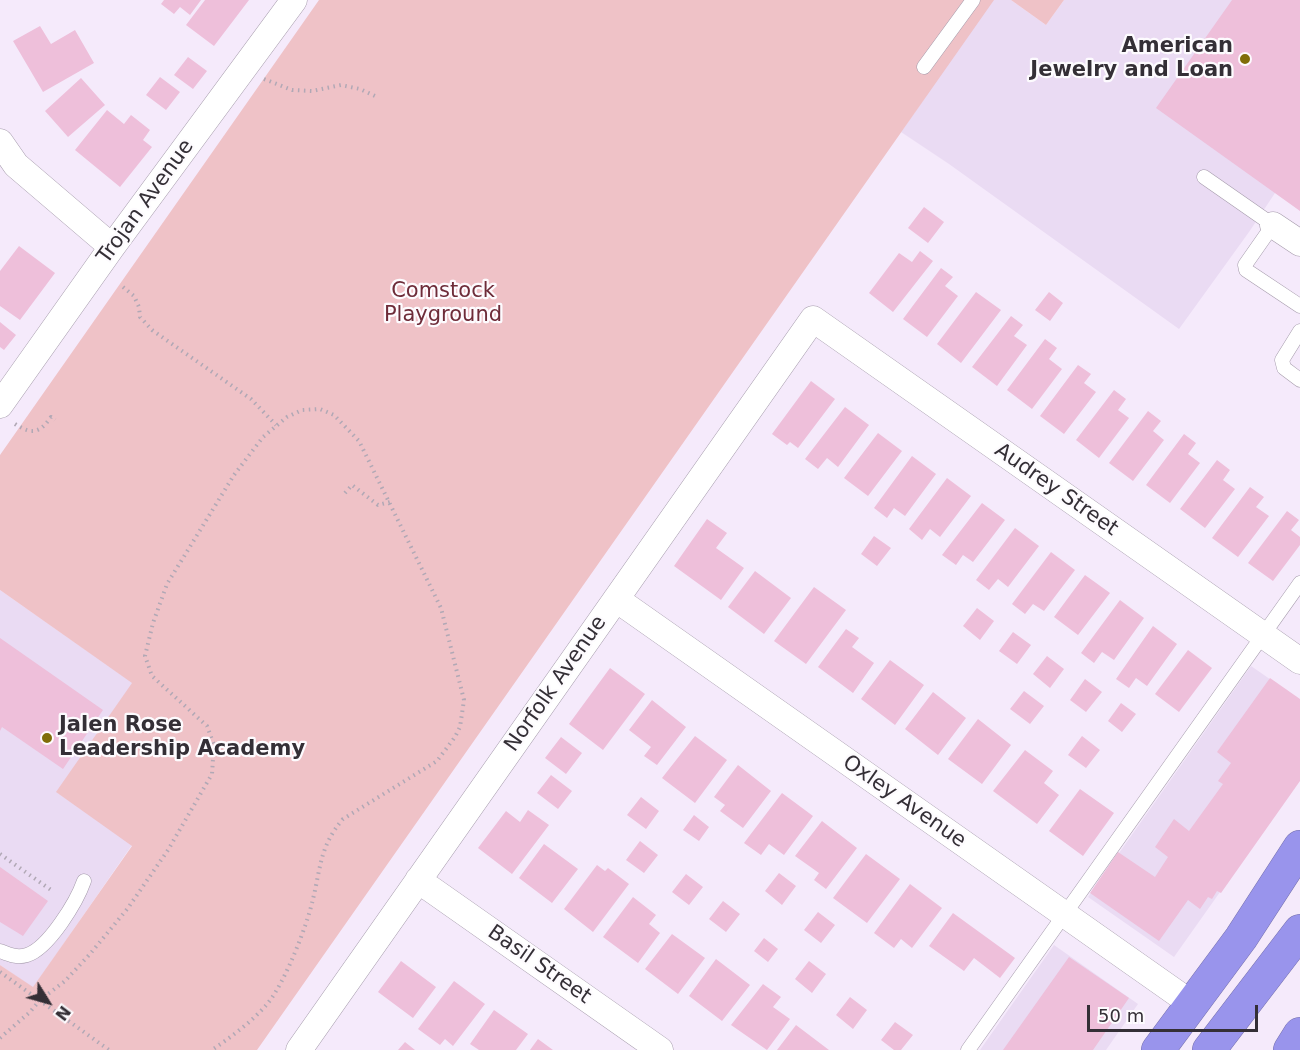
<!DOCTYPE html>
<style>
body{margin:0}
#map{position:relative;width:1300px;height:1050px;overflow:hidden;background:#f5eafb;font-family:"DejaVu Sans",sans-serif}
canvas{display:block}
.north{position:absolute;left:18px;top:972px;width:60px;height:60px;-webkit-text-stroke:4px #fdfbfe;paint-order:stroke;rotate:127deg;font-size:16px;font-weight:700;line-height:24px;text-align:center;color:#342f36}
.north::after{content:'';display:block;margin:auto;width:21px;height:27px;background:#342f36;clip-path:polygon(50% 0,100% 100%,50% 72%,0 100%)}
.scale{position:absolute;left:1087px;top:1005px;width:171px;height:27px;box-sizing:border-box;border:3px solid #342f36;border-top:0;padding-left:8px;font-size:18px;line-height:21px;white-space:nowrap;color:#342f36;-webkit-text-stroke:4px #fdfbfe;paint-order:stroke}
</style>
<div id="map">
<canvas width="1300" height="1050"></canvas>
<div class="north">N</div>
<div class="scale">50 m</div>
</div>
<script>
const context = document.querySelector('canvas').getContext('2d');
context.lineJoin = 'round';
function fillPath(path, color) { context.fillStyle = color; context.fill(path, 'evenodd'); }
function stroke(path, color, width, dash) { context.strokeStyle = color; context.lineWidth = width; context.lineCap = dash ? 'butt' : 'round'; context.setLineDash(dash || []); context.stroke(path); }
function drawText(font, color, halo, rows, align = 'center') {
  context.font = font + ' "DejaVu Sans",sans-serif'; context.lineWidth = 4.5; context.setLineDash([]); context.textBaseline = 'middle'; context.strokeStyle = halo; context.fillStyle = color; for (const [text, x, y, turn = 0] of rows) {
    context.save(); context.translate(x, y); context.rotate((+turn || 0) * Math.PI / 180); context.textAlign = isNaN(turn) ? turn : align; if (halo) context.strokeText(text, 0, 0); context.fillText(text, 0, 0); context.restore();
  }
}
const built = new Path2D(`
 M599,0H1011L1046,25L1064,0H1300L1275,193L1249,232L1179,329L949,164L901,132L926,96Z
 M0,590L133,683L57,792L132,845L33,988L0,965Z
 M1251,666L1300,700V779L1174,957L1088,897Z
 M1054,945L1138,1004L1106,1050H980Z`);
const green = new Path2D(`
 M319,0H994L257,1050H0V965L33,987L132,846L56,792L132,683L0,590V455Z
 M1011,0H1064L1046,25Z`);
const building = new Path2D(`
 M164,0H201L190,15L180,7L174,14L161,4Z
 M205,0H249L214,46L186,25Z
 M1232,0H1300V211L1156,108Z
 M40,26L51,44L75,30L94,63L43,92L13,41Z
 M188,57L207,71L193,89L174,75Z
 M160,77L180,92L166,110L146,95Z
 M81,78L105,105L68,137L45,111Z
 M107,110L124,124L131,115L150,130L143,140L152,147L120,187L75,150Z
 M924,207L944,222L928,243L908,228Z
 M19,246L55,273L20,320L0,306V271Z
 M920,251L933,261L893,312L869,293L899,253L912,262Z
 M941,268L953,277L945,286L958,296L927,337L903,319Z
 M976,292L1001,310L961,363L937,344Z
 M1049,292L1063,303L1050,321L1035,310Z
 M1011,316L1023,325L1014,336L1027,345L997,386L972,367Z
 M0,322L16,335L4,350L0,347Z
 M1045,339L1057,348L1049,359L1062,369L1032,409L1007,390Z
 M1078,365L1091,374L1084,383L1096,392L1064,434L1040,416Z
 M811,381L835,399L798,448L790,442L787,445L772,434Z
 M1114,390L1126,399L1118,410L1129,418L1099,458L1076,440Z
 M845,407L869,425L838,467L827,458L818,469L805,459Z
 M1148,411L1161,421L1153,431L1164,440L1133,481L1109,463Z
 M878,433L902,451L868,496L844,478Z
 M1184,434L1196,443L1188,454L1200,463L1170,503L1146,485Z
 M912,456L936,474L905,516L894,508L887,518L874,508Z
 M1217,460L1230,470L1223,480L1235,489L1205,528L1180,509Z
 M947,478L971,496L940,537L930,529L922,540L909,529Z
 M1250,487L1264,497L1256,507L1269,516L1238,557L1212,538Z
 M982,503L1005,520L973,562L963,555L956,565L942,555Z
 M1287,511L1299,520L1291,530L1300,537V545L1273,581L1248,563Z
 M707,519L727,533L716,548L744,568L721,600L674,566Z
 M1015,528L1039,546L1008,587L998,579L989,590L976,580Z
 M874,536L891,548L877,566L861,554Z
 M1051,552L1075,570L1044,611L1033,604L1025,614L1012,604Z
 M755,571L791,598L764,634L728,607Z
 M1085,575L1110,593L1078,635L1054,617Z
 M814,587L846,610L806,664L774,641Z
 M1120,600L1144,618L1114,660L1102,652L1094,663L1081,653Z
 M977,608L994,621L980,640L963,626Z
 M1153,626L1177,644L1147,686L1136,678L1129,688L1116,679Z
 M846,629L859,638L852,647L874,663L853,693L818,667Z
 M1013,632L1031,645L1017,664L999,651Z
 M0,638L103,710L63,769L2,727L0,731Z
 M1188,650L1212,668L1179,712L1155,694Z
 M1047,656L1064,669L1050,688L1033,674Z
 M890,660L924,685L895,725L861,699Z
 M610,668L645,694L603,750L569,724Z
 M1270,678L1300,699V781L1221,893L1217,891L1212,899L1208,897L1200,909L1188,900L1159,941L1090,893L1118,852L1155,877L1168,857L1155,847L1174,819L1189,831L1223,784L1218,781L1231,763L1217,752Z
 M1085,679L1102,692L1086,712L1070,700Z
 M1024,691L1044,706L1030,724L1010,709Z
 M933,692L966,718L938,755L905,729Z
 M652,700L686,727L657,765L644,756L651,747L629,730Z
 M1121,703L1136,714L1122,732L1108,721Z
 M978,719L1011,745L982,784L948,759Z
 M695,736L727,760L695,803L662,778Z
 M1082,736L1100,750L1086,768L1068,755Z
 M561,737L582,753L566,774L545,758Z
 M1025,750L1053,771L1044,783L1059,795L1037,824L993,791Z
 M738,765L771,791L743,828L720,811L725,805L714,797Z
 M551,775L572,791L558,809L537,793Z
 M1080,789L1114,813L1083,856L1049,831Z
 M782,793L813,816L784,855L769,844L761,855L744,843Z
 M641,797L659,811L646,829L627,815Z
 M528,810L549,825L512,874L478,848L506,811L520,822Z
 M694,815L709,827L699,841L683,830Z
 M822,821L857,848L826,889L814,880L819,873L795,856Z
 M640,841L658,855L644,873L626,860Z
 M544,844L578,869L552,903L519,878Z
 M866,854L900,879L867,923L833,898Z
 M597,865L605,871L608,868L629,884L593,932L564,909Z
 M0,867L48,901L23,936L0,922Z
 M779,873L796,886L782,905L765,891Z
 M686,874L703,887L689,905L672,892Z
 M910,884L942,908L912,948L901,939L894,948L874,933Z
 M633,897L656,915L649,924L660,933L638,963L603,937Z
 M723,901L740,914L726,932L709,919Z
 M818,912L835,925L821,943L804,930Z
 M953,913L1015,958L1000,978L974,958L964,971L929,946Z
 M672,934L705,958L678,994L645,969Z
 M764,938L778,949L768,962L754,951Z
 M1069,957L1129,998L1093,1050H1003Z
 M716,959L750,985L722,1021L689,996Z
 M401,961L436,987L413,1018L378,992Z
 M809,961L826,974L812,993L795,979Z
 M454,981L485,1004L453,1046L445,1039L440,1045L418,1029Z
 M763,984L781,997L773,1007L790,1019L767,1050L731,1025Z
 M850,997L867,1010L853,1029L836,1015Z
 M494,1010L528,1034L516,1050H479L470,1044Z
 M895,1022L913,1035L901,1050H894L881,1040Z
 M796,1025L829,1050H777Z
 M538,1039L553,1050H530Z
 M405,1042L415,1050H398Z`);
const path = new Path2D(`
 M264,79L292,90L312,91L341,85L360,89L375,96
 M123,287L134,296L139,307L140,317L152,330L251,399L276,425
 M15,424C32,435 40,433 51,417L55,420
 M345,493L352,485L378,505L390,502
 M0,854L51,890
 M0,972L109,1050
 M0,1038L30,1012L40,1000L65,981L90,954L128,908L168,850L212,774L214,745L207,726L152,676L145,656L153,623L167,584L234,475L263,437L287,417L302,410L320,409L334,415L359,441L441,608L464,700L460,727L455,737L437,761L343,819C320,846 321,866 313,899C307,926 285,982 268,1003C253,1021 231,1037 212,1050`);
const lane = new Path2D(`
 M924,67L973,0
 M1204,177L1273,225L1245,265L1246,270L1300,306
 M1300,331L1282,360L1284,368L1300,380
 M0,951C10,955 17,958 27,955C49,948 77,901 84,881
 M968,1050L1300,583`);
const street = new Path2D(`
 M0,142L16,165L112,247
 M1273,225L1300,243
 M0,405L112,247L294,0
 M616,599L1192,1004
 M418,880L660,1050
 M299,1050L813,319L1300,661`);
const highway = new Path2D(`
 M1158,1050L1241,938L1300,847
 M1209,1050L1300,931
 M1290,1050L1300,1034`);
const markers = [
 [1245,59,6,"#806d09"],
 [47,738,6,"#806d09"]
];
const poiNames = [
 ["American",1233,47],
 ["Jewelry and Loan",1233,71],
 ["Jalen Rose",59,726,"left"],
 ["Leadership Academy",59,750,"left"]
];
const streetNames = [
 ["Trojan Avenue",146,202,-54],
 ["Audrey Street",1056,490,35],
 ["Norfolk Avenue",556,684,-55],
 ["Oxley Avenue",904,802,35],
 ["Basil Street",539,965,35]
];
const parkNames = [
 ["Comstock",443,292],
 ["Playground",443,316]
];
fillPath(built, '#eadbf3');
fillPath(green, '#efc2c7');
fillPath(building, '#eebfda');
stroke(lane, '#a59bab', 15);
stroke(street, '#a59bab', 27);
stroke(highway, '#7671ac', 34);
stroke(path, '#b1a8b5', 4, [1.5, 4.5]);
stroke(lane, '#fff', 14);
stroke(street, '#fff', 26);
stroke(highway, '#9994ec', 33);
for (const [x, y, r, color] of markers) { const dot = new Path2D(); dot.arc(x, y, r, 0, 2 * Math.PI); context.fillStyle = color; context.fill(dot); stroke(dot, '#fdfbfe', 2); }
drawText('bold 21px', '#342f36', '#fdfbfe', poiNames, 'right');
drawText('21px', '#342f36', '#fdfbfe', streetNames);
drawText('21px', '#6e2c39', '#fdfbfe', parkNames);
</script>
